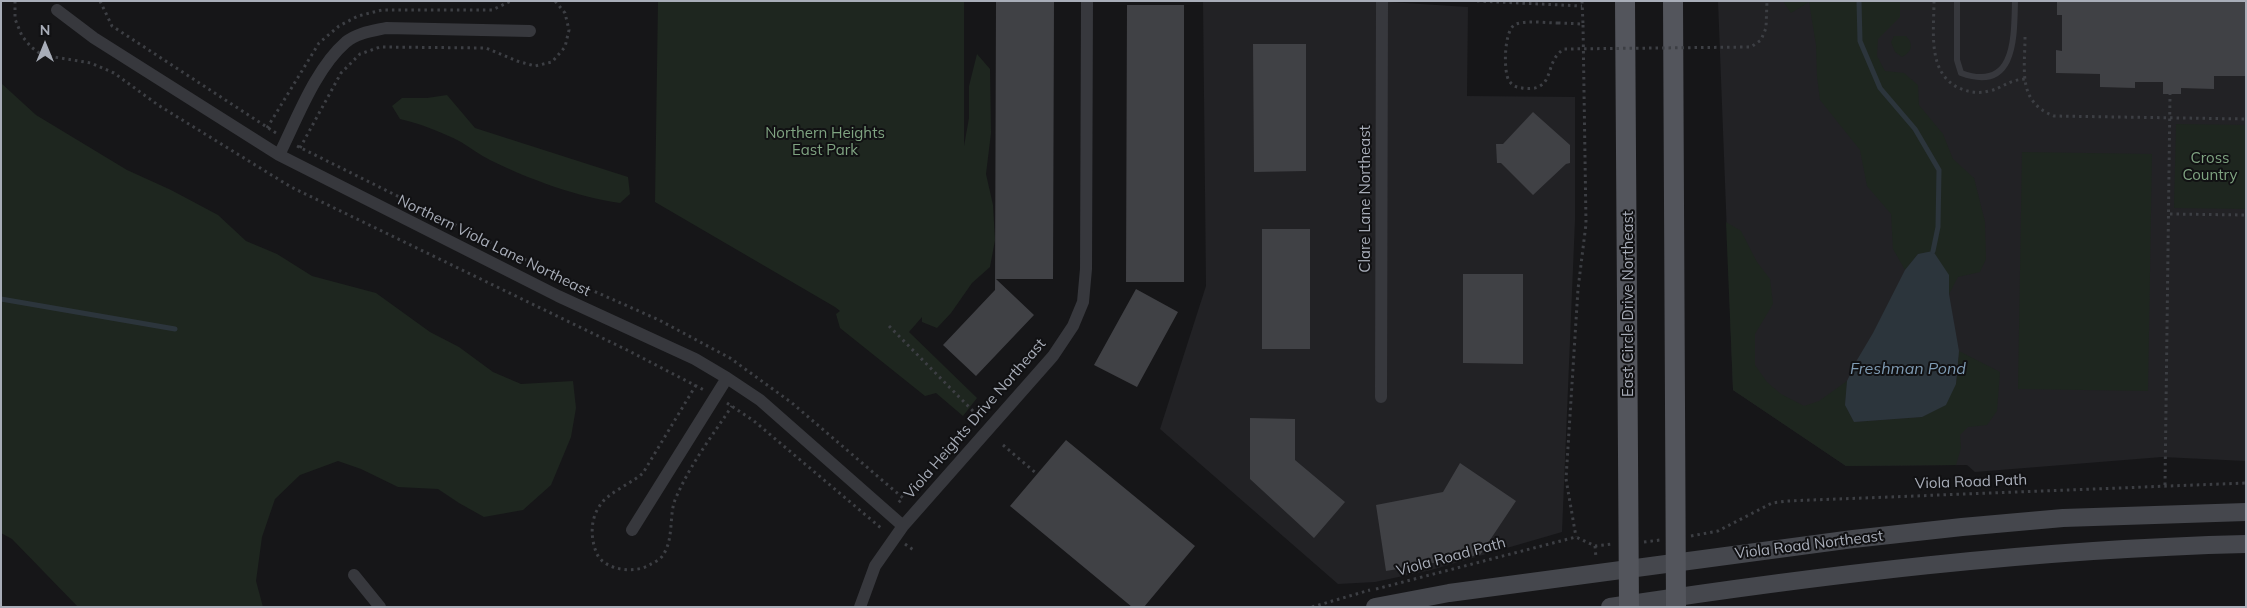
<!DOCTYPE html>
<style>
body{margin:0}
#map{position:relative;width:2247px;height:608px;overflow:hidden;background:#161618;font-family:Mulish,sans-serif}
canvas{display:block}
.frame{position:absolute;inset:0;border:2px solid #a8adb8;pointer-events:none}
.north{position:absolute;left:20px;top:20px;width:50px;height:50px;-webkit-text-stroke:4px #111113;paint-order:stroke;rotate:0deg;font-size:14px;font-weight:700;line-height:20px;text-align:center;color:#a8adb8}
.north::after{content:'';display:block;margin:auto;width:18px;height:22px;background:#a8adb8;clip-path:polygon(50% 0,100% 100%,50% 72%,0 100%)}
</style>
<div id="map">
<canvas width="2247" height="608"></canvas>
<div class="frame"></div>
<div class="north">N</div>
</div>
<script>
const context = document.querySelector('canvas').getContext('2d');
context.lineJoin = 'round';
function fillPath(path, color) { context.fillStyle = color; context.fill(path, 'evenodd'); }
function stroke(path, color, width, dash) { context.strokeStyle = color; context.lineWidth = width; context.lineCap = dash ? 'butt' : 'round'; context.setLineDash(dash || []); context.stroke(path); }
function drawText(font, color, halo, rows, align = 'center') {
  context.font = font + ' Mulish,sans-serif'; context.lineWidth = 4; context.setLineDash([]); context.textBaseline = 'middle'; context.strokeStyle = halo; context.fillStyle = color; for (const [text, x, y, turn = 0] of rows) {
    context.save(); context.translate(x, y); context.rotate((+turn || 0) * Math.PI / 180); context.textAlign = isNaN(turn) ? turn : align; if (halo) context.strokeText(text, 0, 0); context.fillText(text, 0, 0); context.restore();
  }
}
const built = new Path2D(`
 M1203,1H1374L1468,7L1467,96L1575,97V220L1562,532L1431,570L1375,582L1338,584L1160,429L1206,286Z
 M1718,1H2246V461L2162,457L1975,472L1967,465L1846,466L1733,390Z`);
const green = new Path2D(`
 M658,1H964V146L969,118V86L977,54L990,69L991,133L986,174L993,205L995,240L990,267L972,283L951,313L937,328L922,322V317L909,332L977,398L963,416L936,393L925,396L840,328L836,314L840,311L835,307L655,202Z
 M1783,1H1900V17L1878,39L1877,56L1885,71L1904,73L1918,85L1919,105L1943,134L1953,159L1974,178L1985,222L1986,259L1980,272L1958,277L1949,294V275L1918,254L1905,270L1893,249L1891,214L1867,186L1860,150L1820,100L1817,76L1816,45L1809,2L1791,13Z
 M1894,36H1906C1914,44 1912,52 1902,57L1895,52L1891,42Z
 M1,83L36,115L127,170L171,190L218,215L246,241L277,254L312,276L376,293L430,332L459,347L493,372L521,384L573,381L576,408L571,437L551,485L523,510L484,517L459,503L438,489L398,487L361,469L338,461L300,475L275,499L262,537L256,581L263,607H78L12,539L1,533Z
 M447,95L475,128L628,177L630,194L620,203C578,197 528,179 490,160C480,155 471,148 461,142C442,132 421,124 400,119L392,106L402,98H427Z
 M2176,124L2246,125V209L2174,208Z
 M2022,152L2152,154L2148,391L2018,389Z
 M1726,222L1741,231L1757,262L1770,279L1773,304L1755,334V365L1767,382L1781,394L1804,406L1819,401L1847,381L1845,405L1854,422L1922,417L1956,384L1959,351L2000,372L1997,411L1987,425L1968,427L1960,435L1961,448L1956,465L1846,466L1733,390Z`);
const water = new Path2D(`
 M1933,251L1949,275V294L1959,351L1956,384L1946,405L1922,417L1854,422L1845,405L1847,381L1857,360L1873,333L1905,270L1918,254Z`);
const stream = new Path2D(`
 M1859,1L1860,41L1880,88L1915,129L1939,170L1938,227L1933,251
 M1,299L175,329`);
const building = new Path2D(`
 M2057,1H2246V76H2214V89L2181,88V94H2163V82H2135V88L2100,87V74L2056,73V50L2062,51V15H2057Z
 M996,2H1054L1053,279H996L1034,315L976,376L943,345L995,290Z
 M1127,5H1184V282H1126Z
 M1253,44H1306V171L1254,172Z
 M1533,112L1570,145V163L1566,164L1533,195L1501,163H1497L1496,144H1503Z
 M1262,229H1310V349H1262Z
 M1463,274H1523V364L1463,363Z
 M1136,289L1178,312L1137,387L1094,365Z
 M1250,418L1295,419V460L1345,502L1314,538L1250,479Z
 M1066,440L1195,546L1144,607H1132L1010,506Z
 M1460,463L1516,501L1480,555L1386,571L1376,505L1443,492Z`);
const path = new Path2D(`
 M15,1V19L22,36L31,47L42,55L91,63L114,73L158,105L291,187L627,350L704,390
 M100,1L112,26L276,133
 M1477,1L1582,6
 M1582,1L1583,24
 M1934,1C1934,31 1927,73 1959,88C1968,92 1979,94 1989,91C2003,88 2008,80 2025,79
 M1558,23L1583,24L1586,224L1578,289L1566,479L1576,537
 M2025,37C2025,70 2017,102 2054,116L2246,119
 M267,128L319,43L339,26L358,16L382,10H492L511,1
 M297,146L544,269L659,320L730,358L792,403L903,498L897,504
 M300,148L341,73L360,54L380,47L486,48L517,61L535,66L552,62L565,47L569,30L565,13L555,1
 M2170,214L2246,215
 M889,326L974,412
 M696,385L643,473C632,483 608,493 601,504C590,518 590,538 597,554C605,571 637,574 651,564C655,562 661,559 663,555C674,539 669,515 675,500C689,466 712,436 732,406
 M727,403L754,421L881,528
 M1003,445L1037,474
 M2165,485L2170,94
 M1691,536L1718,531L1772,503L1787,501L2246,483
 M1644,542L1660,540
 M905,544L915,551
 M1595,546L1596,558
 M1376,589L1576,537L1595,546L1613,544
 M1312,607L1370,590`);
const lane = new Path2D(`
 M1957,1V60L1961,73C2016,93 2014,37 2015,1`);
const street = new Path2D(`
 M57,10L94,38L279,155L558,296L695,359L727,378L760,400L903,526
 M279,155C297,119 315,69 346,42C357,33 372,31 386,28L530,31
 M1381,397L1382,1
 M632,530L727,378
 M354,575L380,607
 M860,607L875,566L903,526L1053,356L1073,326L1083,302L1086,269L1087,1`);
const secondary = new Path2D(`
 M1375,607L1449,593L1853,539L1962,527L2063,518L2246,512
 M1610,607C1820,575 2033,549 2246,544`);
const primary = new Path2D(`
 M1625,1L1629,607
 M1673,1L1676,607`);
const pathBridge = new Path2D(`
 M1558,23C1545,23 1529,20 1516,24C1504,28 1503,71 1509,81C1513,86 1516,87 1522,88C1527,89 1536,89 1540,86C1553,78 1547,60 1564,49L1751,47L1761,40L1766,28L1767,1`);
const parkNames = [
 ["Northern Heights",825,133],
 ["East Park",825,150],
 ["Cross",2210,158],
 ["Country",2210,175]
];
const streetNames = [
 ["Clare Lane Northeast",1365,199,-90],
 ["Northern Viola Lane Northeast",494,246,26],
 ["East Circle Drive Northeast",1628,304,-90],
 ["Viola Heights Drive Northeast",975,419,-49],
 ["Viola Road Path",1971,482,-2],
 ["Viola Road Northeast",1809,545,-7],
 ["Viola Road Path",1451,557,-15]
];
const waterNames = [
 ["Freshman Pond",1908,369]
];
fillPath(built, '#222225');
fillPath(green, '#1e261f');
fillPath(water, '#2c353c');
stroke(stream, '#2c353c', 5);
fillPath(building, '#404145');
stroke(path, '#3d3f44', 3, [2.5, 4]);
stroke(lane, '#37383d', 6);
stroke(street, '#37383d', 12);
stroke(secondary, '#45474d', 18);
stroke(primary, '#53555c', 20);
stroke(pathBridge, '#3d3f44', 3, [2.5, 4]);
drawText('15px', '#7fa381', '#111113', parkNames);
drawText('15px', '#a8adb8', '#111113', streetNames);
drawText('italic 16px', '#7f9bb3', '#111113', waterNames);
</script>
